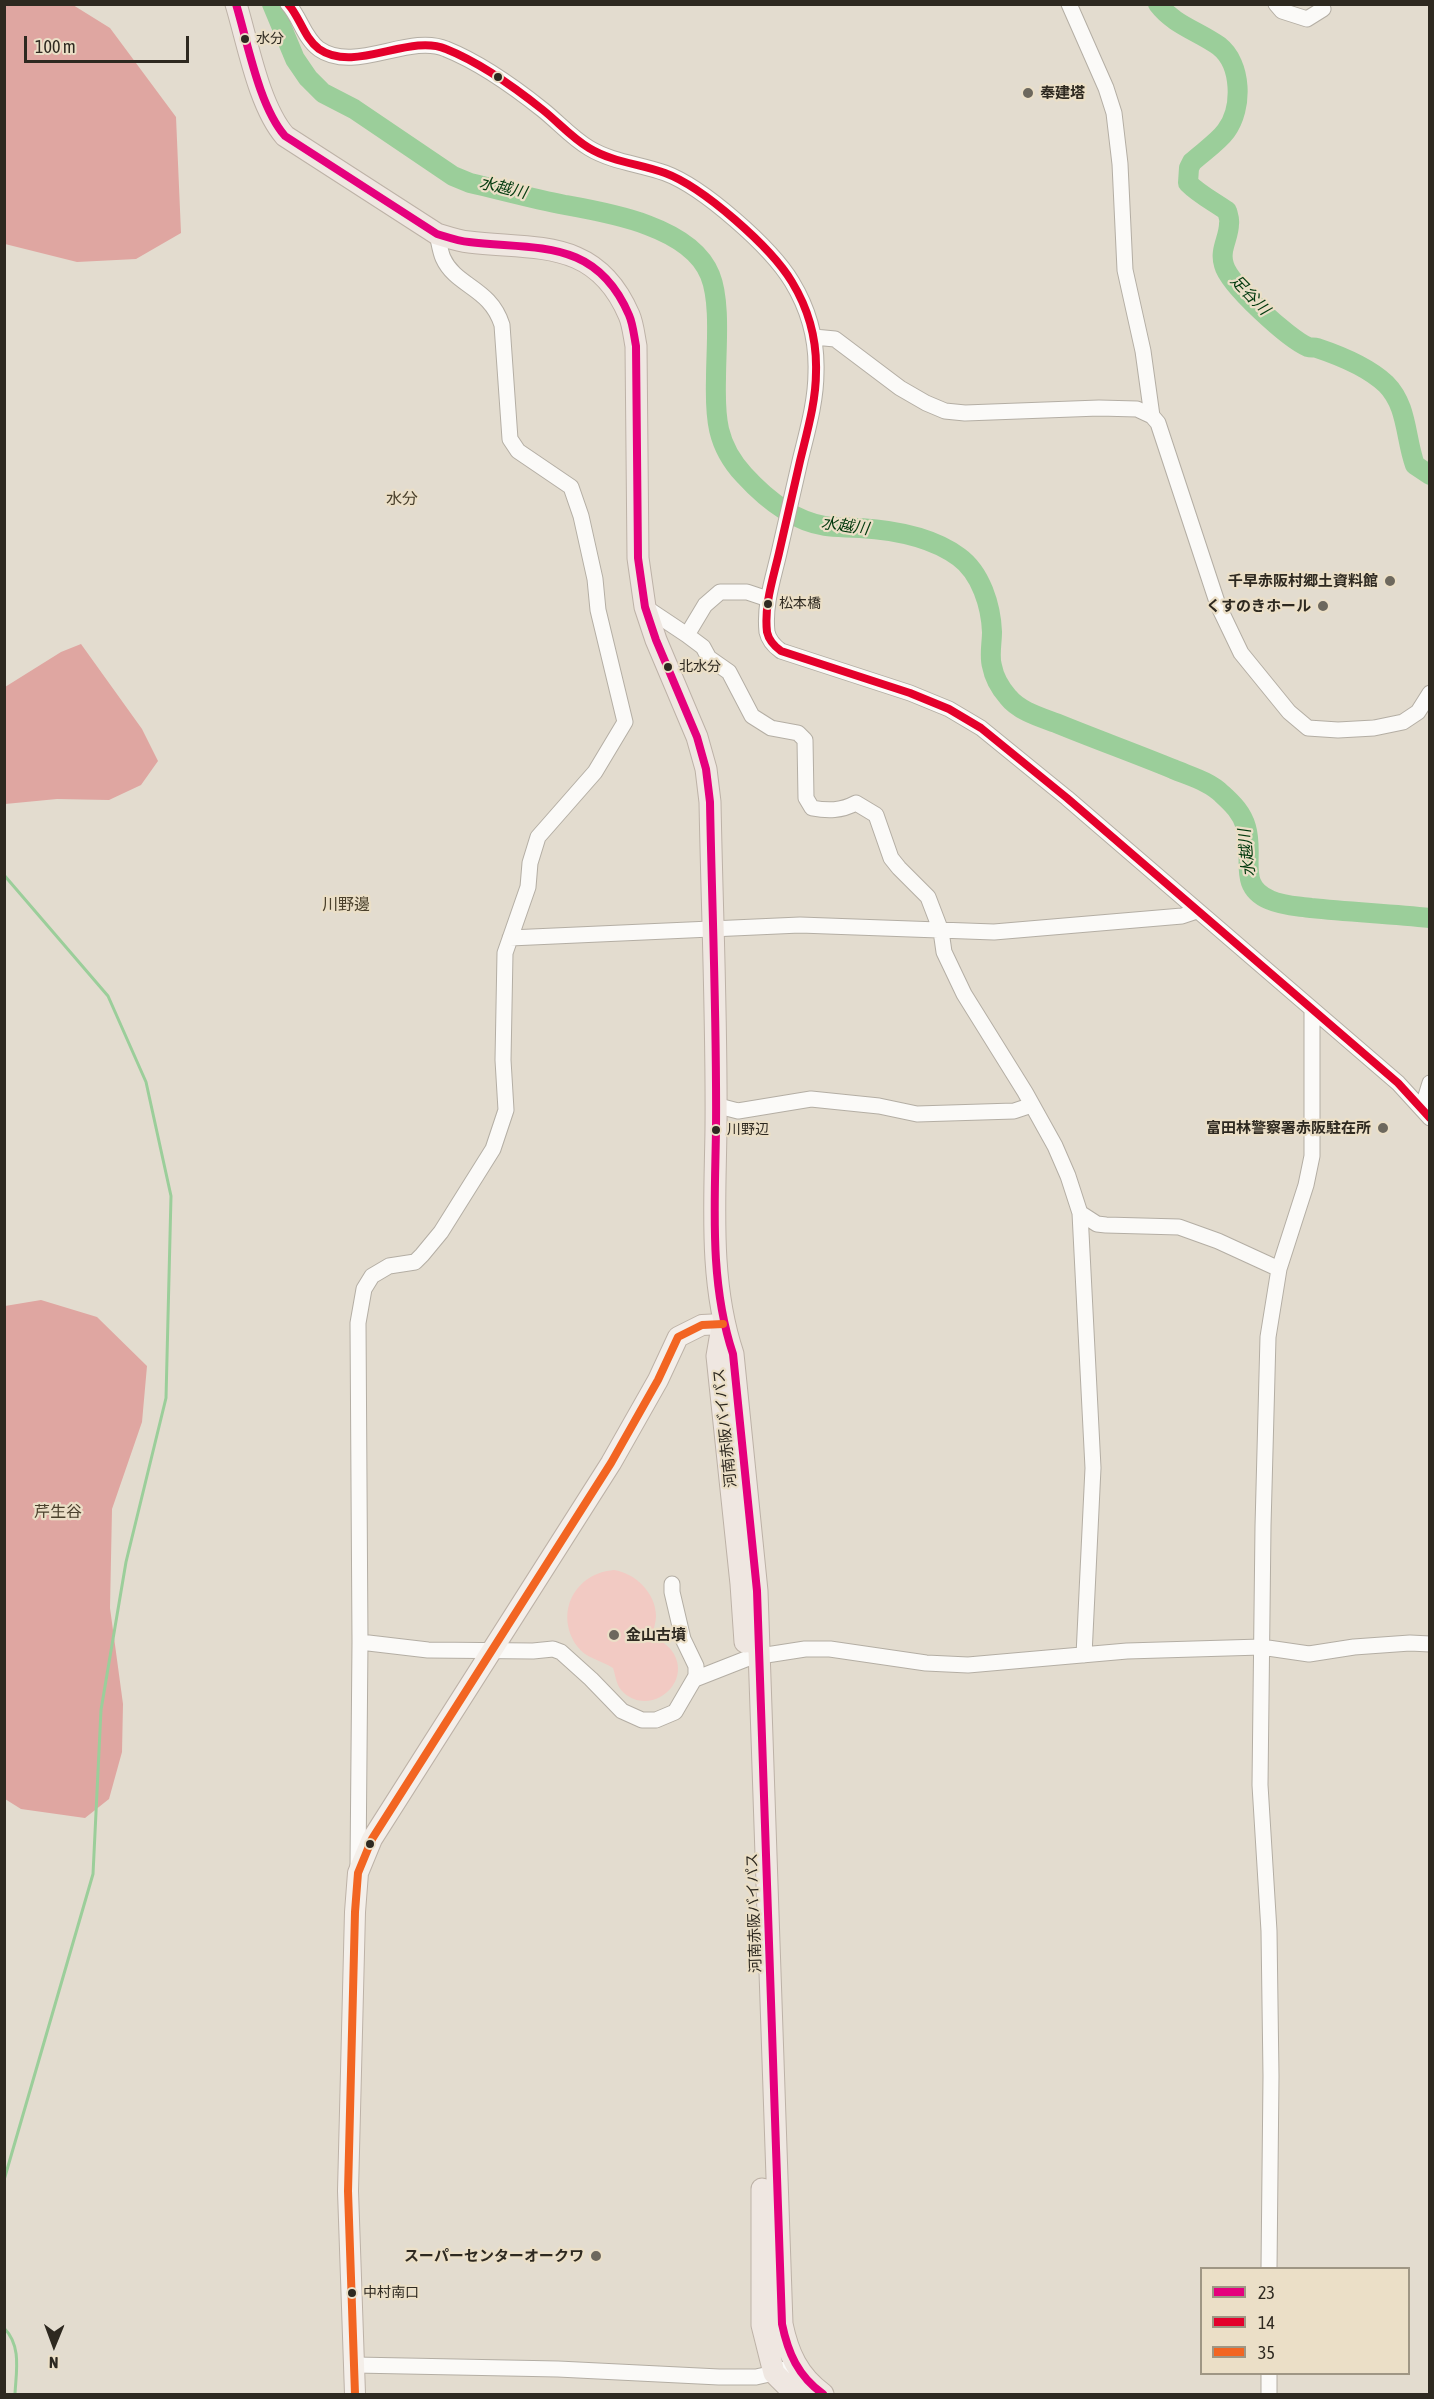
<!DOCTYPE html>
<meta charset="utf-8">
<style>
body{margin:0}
#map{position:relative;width:1434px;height:2399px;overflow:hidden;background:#e3dccf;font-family:"Asap Condensed",sans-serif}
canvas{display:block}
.frame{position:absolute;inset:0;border:6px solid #2e2920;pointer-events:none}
.legend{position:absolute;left:1200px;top:2267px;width:210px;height:108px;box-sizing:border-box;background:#ebdfc7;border:2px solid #9f9684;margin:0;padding:8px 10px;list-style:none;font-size:18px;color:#2e2920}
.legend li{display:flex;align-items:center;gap:12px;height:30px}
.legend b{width:30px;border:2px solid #9f9684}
.north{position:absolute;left:24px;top:2315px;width:60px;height:60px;-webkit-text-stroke:4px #ebdfc7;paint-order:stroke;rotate:181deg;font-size:16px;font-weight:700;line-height:24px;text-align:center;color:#2e2920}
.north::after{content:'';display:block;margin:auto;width:21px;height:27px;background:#2e2920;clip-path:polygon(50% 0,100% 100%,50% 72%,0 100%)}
.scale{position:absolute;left:24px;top:36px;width:165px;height:27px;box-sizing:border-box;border:3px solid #2e2920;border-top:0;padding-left:8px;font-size:18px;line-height:21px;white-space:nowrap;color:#2e2920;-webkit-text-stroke:4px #ebdfc7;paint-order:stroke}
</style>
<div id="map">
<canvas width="1434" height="2399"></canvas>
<div class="frame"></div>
<ul class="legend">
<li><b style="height:8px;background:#e5007d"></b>23</li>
<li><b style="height:8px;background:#e4002b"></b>14</li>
<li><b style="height:8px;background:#f26522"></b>35</li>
</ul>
<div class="north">N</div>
<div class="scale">100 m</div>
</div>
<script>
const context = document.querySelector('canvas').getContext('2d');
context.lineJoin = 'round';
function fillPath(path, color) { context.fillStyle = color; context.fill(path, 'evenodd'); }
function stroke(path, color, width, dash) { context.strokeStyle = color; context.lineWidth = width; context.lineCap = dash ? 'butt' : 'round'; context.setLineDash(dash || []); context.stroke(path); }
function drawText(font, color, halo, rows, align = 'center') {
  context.font = font + ' "Asap Condensed","Noto Sans JP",sans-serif'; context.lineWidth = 4.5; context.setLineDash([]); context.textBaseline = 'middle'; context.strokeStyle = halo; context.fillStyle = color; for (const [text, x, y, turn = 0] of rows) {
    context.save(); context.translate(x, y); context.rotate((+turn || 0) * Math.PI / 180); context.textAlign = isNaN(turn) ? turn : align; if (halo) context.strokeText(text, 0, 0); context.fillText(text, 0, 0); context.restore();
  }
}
const green = new Path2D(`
 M614,1570C635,1573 656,1593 656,1616C656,1623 653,1628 654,1635C661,1642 669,1645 674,1654C691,1685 650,1716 624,1693C616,1686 616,1677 613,1668C601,1660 585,1658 577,1646C554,1613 575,1573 614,1570Z`);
const forest = new Path2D(`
 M5,4L73,5L110,28L176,117L181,233L136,259L77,262L5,244Z
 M81,644L142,729L158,761L141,785L109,800L57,799L5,804V687L61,652Z
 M41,1300L97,1317L147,1366L142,1422L112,1509L110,1608L123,1704L122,1752L109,1799L85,1818L21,1809L5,1799V1306Z`);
const stream = new Path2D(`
 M4,875L108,996L146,1082L171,1196L166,1398L126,1562L101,1710L93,1874L4,2180
 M4,2328C22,2346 16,2372 15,2394`);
const river = new Path2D(`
 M272,4L295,59L308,78L323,93L354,109L453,176L470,183C501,190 533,199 565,205C610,213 691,227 710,275C721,302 716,349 716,378C715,417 716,445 744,475C765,498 794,521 825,526C836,528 848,527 860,528C893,530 932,537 959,557C981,573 991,606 992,632C992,643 989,656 992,666C994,677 1001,689 1008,697C1019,711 1040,717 1056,723C1095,739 1134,753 1173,769C1189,776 1209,781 1222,794C1233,804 1242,813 1246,827C1255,857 1236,886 1270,900C1283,906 1298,906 1311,908C1351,912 1390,914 1430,918
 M1158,4C1174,25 1198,31 1219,46C1242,64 1243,108 1226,131C1218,142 1203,152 1192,162L1189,168L1188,183C1200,195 1213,201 1227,211C1228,215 1230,220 1229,224C1229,238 1219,250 1224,265C1229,285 1289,339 1308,347C1311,348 1314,347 1317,348C1341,356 1368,367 1386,384C1408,406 1405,438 1415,465L1430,475`);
const minor = new Path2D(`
 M288,4C300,17 304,38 319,49C355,74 409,33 446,49C481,63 513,86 543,110C558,122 572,138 589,148C612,162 640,164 665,173C703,187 771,247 792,282C809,310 817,340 816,372C816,402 807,432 800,461C793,491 786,522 779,553C773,579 764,605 767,632C769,641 774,646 781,651L910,693L949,709L981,728L1067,798L1398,1083L1430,1118
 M1069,4L1106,88L1114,113L1120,164L1125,270L1143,351L1152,416
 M1276,4L1282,11L1307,19L1323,9
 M814,337L835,339L900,388L926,403L945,411L965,413L1099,408L1137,409L1152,416L1158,423L1218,605L1241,653L1289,712L1308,728L1338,730L1374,728L1403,722L1418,712L1430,693
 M645,607L687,635L705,605L720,592H747L768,599
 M687,635L703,647L709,658L729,672L752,716L771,728L798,733L805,740L806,798L812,808C828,811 841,811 856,803L876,815L891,858L899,868L928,897L941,931L944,952L964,994L1025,1092L1055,1146L1068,1176L1080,1213L1093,1468L1084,1655
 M510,938L800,925L994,932L1182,916L1197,911
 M715,1105L738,1111L811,1099L879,1106L917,1114L1014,1111L1032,1105
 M1422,1109L1430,1083
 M1080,1213L1097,1224L1106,1225L1179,1227L1218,1241L1279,1269
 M360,1642L428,1650L533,1651L553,1649L561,1652L591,1679L622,1711L642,1720H656L675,1712L696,1676V1666L683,1639L672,1592V1584
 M760,1656L805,1649H830L926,1663L968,1665L1127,1651L1261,1647L1309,1654L1354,1647L1410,1643L1430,1644
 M695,1679L746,1659
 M358,1867L360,1642L358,1323L364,1289L372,1276L389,1266L415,1262L422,1255L441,1232L493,1149L506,1110L503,1060L505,953L528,887L530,863L538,837L595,772L625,722L598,610L595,579L581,516L571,487L518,451L510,439L502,325C490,287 456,287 443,258C440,251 439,242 437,234
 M1269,2268L1271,2076L1269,1931L1260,1785L1263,1526L1268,1337L1279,1269L1306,1185L1312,1156V1010
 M355,2365L558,2369L719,2377H756L774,2373L796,2365
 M1269,2394V2374`);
const major = new Path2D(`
 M355,2394L348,2191L355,1912L358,1873L372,1839L611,1463L658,1380L678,1337L702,1325L723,1324`);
const highway = new Path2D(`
 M236,4C248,44 259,106 285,136L437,234C447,237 458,241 469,242C537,250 596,238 629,315C633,324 634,336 636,346L638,558L645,607L656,640L697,737L706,769L710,802C712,911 717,1020 716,1129C715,1204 709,1282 733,1354L757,1591L782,2324C788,2353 798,2376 823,2394
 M722,1327L717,1356L741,1584L745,1642
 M762,2189V2325L774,2373L795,2394`);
const bus1 = new Path2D(`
 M236,4C248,44 259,106 285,136L437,234C447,237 458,241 469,242C537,250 596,238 629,315C633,324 634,336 636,346L638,558L645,607L656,640L697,737L706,769L710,802C712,911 717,1020 716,1129C715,1204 709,1282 733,1354L757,1591L782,2324C788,2353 798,2376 823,2394`);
const bus2 = new Path2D(`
 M288,4C300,17 304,38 319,49C355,74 409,33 446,49C481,63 513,86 543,110C558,122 572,138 589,148C612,162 640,164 665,173C703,187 771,247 792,282C809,310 817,340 816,372C816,402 807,432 800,461C793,491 786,522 779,553C773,579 764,605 767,632C769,641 774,646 781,651L910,693L949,709L981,728L1067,798L1398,1083L1430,1118`);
const bus3 = new Path2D(`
 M355,2394L348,2191L355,1912L358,1873L372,1839L611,1463L658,1380L678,1337L702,1325L723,1324`);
const markers = [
 [245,39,5,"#2e2920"],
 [498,77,5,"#2e2920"],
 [1028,93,6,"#6d685d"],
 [1390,581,6,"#6d685d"],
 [768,604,5,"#2e2920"],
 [1323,606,6,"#6d685d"],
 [668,667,5,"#2e2920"],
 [1383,1128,6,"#6d685d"],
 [716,1130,5,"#2e2920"],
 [614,1635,6,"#6d685d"],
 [370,1844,5,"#2e2920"],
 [596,2256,6,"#6d685d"],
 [352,2293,5,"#2e2920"]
];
const busNames = [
 ["水分",256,39],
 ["松本橋",779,604],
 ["北水分",679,667],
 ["川野辺",727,1130],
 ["中村南口",363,2293]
];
const poiNames = [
 ["奉建塔",1040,93,"left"],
 ["千早赤阪村郷土資料館",1378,581],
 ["くすのきホール",1311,606],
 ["富田林警察署赤阪駐在所",1371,1128],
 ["金山古墳",626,1635,"left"],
 ["スーパーセンターオークワ",584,2256]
];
const streetNames = [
 ["河南赤阪バイパス",725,1428,-96],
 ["河南赤阪バイパス",754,1913,-92]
];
const waterNames = [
 ["水越川",503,188,13],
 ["足谷川",1250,295,46],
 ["水越川",845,526,8],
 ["水越川",1247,853,-96]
];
const neighbourhoodNames = [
 ["水分",402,499],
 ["川野邊",346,905],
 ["芹生谷",58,1512]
];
fillPath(green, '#f2cac3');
fillPath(forest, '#dfa6a1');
stroke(stream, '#9bce9a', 3);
stroke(river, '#9bce9a', 20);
stroke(minor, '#b4aea4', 17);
stroke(major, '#bdb2a7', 22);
stroke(highway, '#bdb2a7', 23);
stroke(minor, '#fbfaf8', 15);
stroke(major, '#f4efea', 20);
stroke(highway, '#efe7e1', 21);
stroke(bus1, '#e5007d', 8);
stroke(bus2, '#e4002b', 8);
stroke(bus3, '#f26522', 8);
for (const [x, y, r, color] of markers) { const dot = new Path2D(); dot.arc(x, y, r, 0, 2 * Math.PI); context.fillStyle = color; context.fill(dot); stroke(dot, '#ebdfc7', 2); }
drawText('14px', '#2e2920', '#ebdfc7', busNames, 'left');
drawText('bold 15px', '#2e2920', '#ebdfc7', poiNames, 'right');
drawText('15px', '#2e2920', '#ebdfc7', streetNames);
drawText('italic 16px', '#00390d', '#ebdfc7', waterNames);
drawText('16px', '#4a402c', '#ebdfc7', neighbourhoodNames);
</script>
